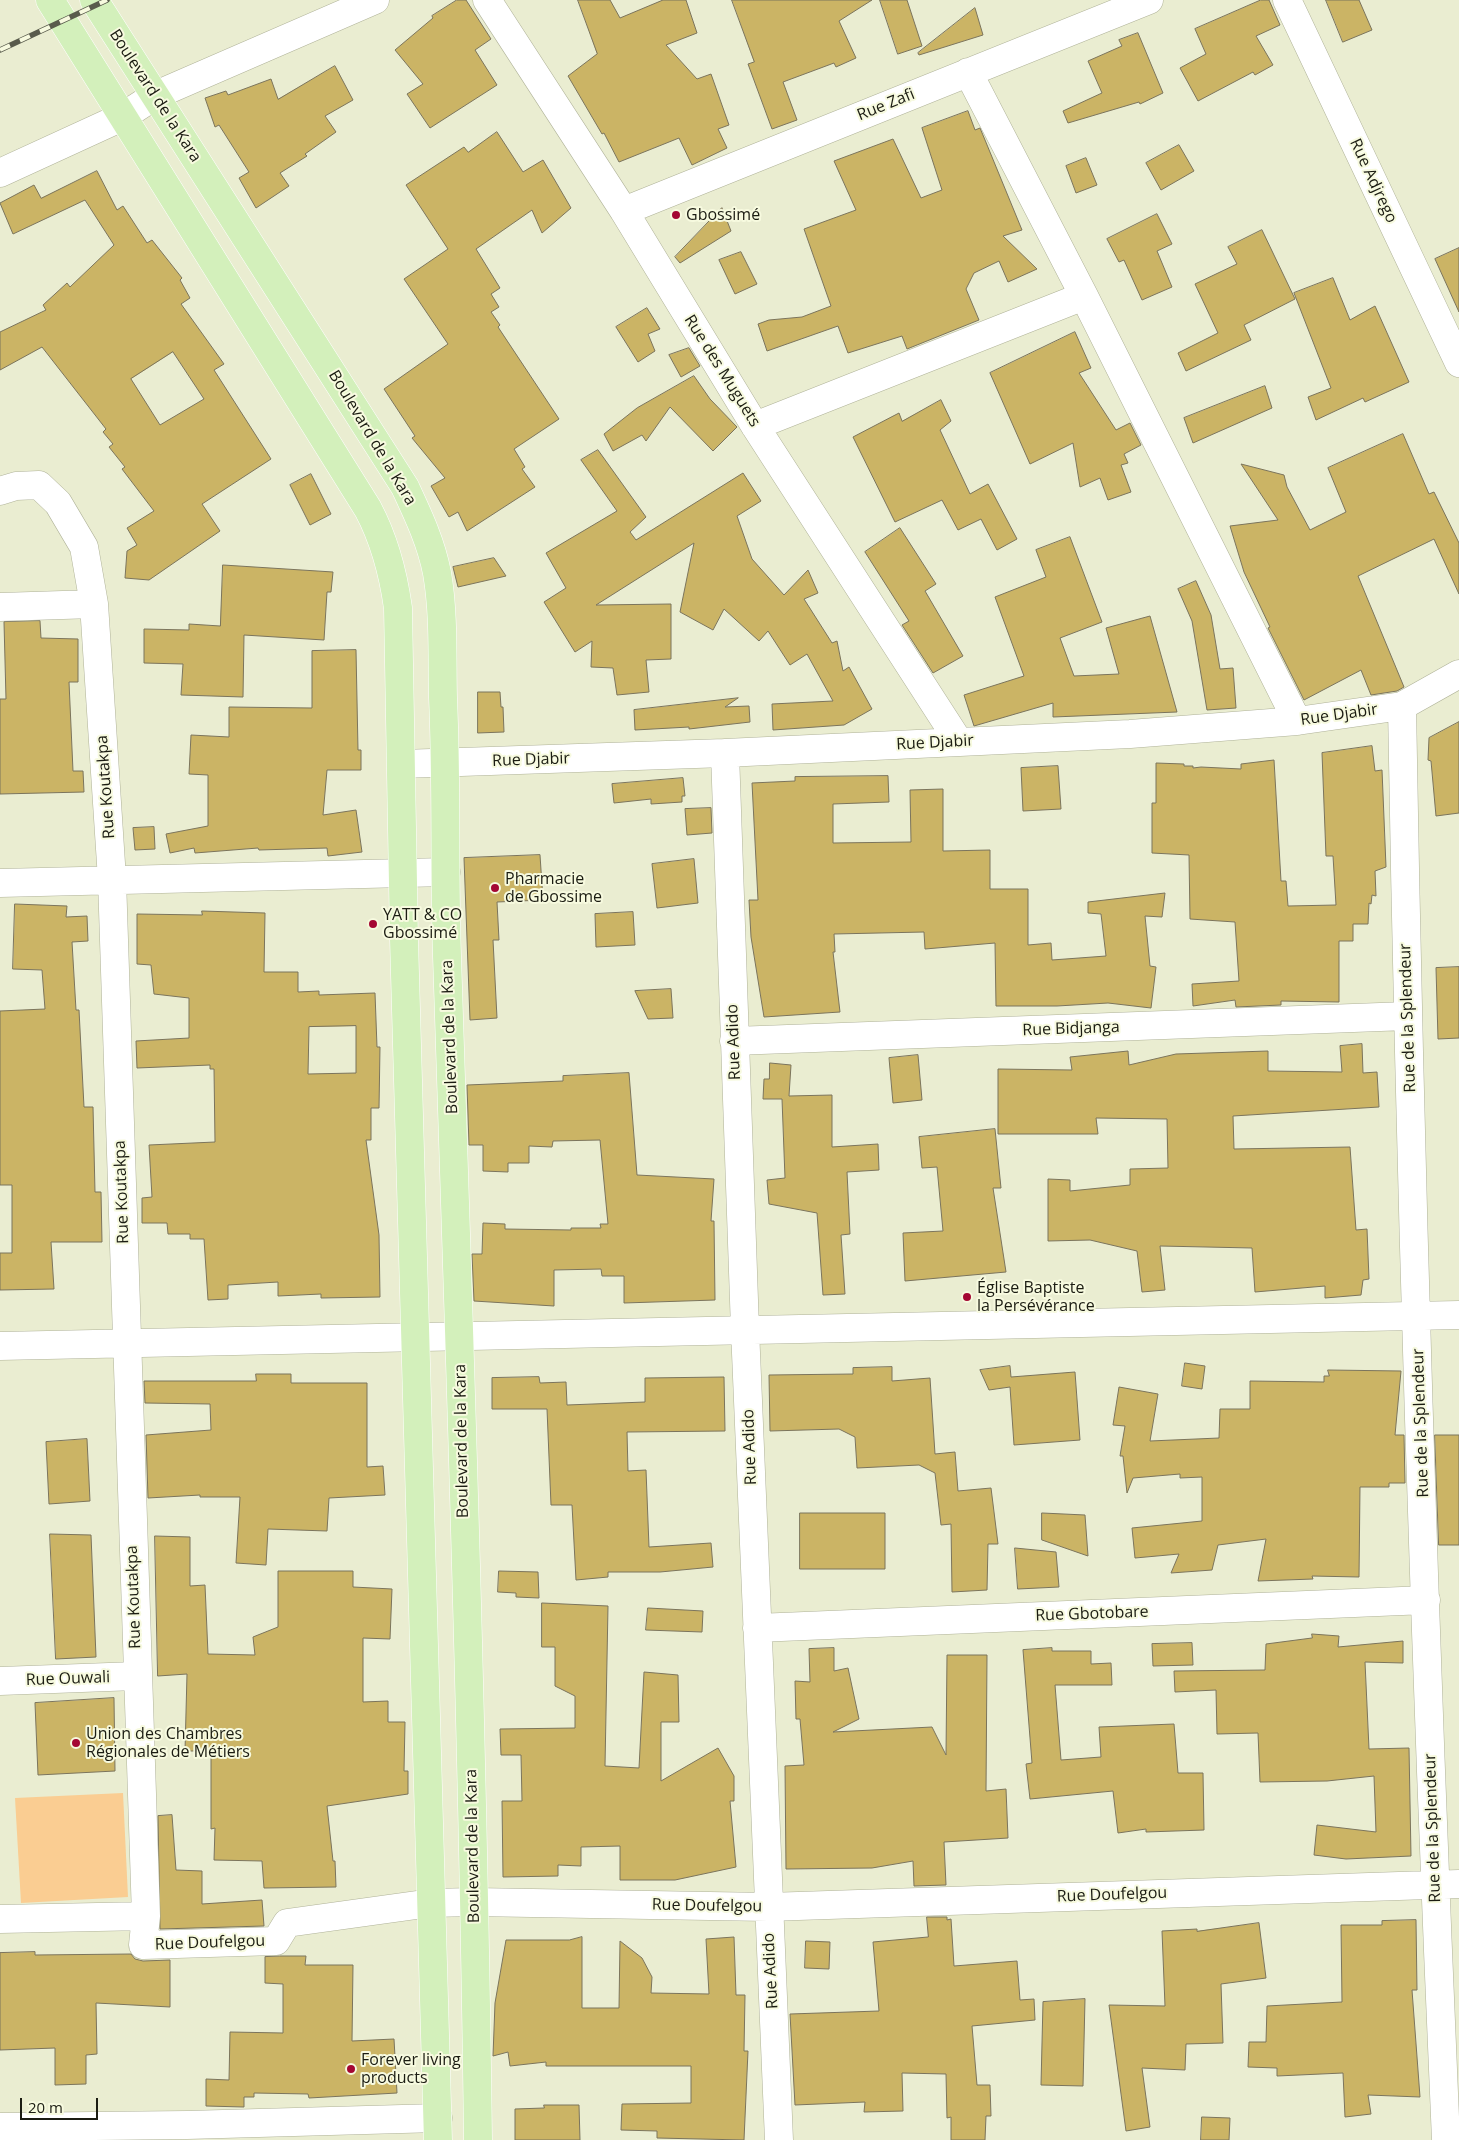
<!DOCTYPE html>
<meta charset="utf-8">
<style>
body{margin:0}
#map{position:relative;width:1459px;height:2140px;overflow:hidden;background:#eaedd1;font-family:"Open Sans",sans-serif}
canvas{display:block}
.scale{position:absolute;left:20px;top:2098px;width:78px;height:22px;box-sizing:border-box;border:2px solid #1b1c12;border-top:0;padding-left:6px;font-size:15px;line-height:18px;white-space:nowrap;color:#1b1c12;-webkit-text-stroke:4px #f7fadf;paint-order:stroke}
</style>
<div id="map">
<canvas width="1459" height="2140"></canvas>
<div class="scale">20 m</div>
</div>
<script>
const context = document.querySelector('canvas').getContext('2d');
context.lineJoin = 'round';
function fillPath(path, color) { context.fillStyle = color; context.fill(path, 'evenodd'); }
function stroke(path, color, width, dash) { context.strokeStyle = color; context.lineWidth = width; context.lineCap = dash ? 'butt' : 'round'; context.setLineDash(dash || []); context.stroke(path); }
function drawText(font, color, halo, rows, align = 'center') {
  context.font = font + ' "Open Sans",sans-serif'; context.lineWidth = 4; context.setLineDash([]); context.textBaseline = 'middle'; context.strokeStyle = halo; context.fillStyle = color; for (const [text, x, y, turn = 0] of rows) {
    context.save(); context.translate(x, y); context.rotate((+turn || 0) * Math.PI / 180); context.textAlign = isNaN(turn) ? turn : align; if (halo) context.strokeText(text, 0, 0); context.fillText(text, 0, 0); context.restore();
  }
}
const green = new Path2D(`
 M123,1793L128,1897L21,1903L15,1798Z`);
const building = new Path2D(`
 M457,0H466L491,39L475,50L497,85L430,128L407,94L423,84L395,50L433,18L432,16Z
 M578,0H610L620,18L663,0H686L697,33L666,45L697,79L711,74L729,125L718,129L727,148L692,165L679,138L619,162L604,133L602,134L568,76L597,54Z
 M732,0H872L839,21L856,58L836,67L834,63L783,82L797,120L772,129L748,64L754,62Z
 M880,0H907L922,46L898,54Z
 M1261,0H1269L1280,25L1256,36L1273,65L1255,75L1253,72L1198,101L1180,68L1206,54L1195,29Z
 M1326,0H1359L1372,30L1343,42Z
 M975,8L983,35L919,55L918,53Z
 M1138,33L1163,93L1140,104L1139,102L1068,123L1063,111L1102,93L1088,61L1122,46L1119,40Z
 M335,66L353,100L325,116L336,132L305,154L307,156L280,173L289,186L256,208L239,178L249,172L219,125L215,127L205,98L226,91L228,95L271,79L278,99Z
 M968,111L975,130L980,128L985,140L1022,230L1003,236L1037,269L1008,282L999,261L974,273L966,289L979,320L907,349L902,336L848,353L838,326L767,351L758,324L769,320L802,317L831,306L804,229L856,210L834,161L893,139L921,198L942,190L922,128Z
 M497,132L523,172L543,160L571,208L542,233L532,210L476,249L500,288L491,294L499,307L491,312L500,325L498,327L559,419L514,449L525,467L522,469L535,487L467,531L458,512L449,517L431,486L445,478L412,438L415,436L384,389L448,344L404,279L448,249L406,185L464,147L468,152Z
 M1179,145L1194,171L1161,190L1146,163Z
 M1086,158L1097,185L1076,193L1066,166Z
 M97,171L117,210L123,206L147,243L152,240L182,278L180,280L190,298L181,304L224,364L214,370L271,459L202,504L220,531L149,580L125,578L127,551L137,545L127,528L154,511L122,469L125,467L109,447L113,444L103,432L106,429L42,347L0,370V332L46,310L43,305L67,283L70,287L114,245L85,200L13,234L0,203L34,185L41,198ZM173,352L204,399L160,425L131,379Z
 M722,208L731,231L680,263L675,257Z
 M1157,214L1172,244L1157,251L1172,287L1142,300L1124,260L1119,262L1107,239Z
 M1262,230L1295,299L1244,325L1251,340L1186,371L1178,353L1218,333L1195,284L1237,264L1228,247Z
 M1459,248V312L1435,259Z
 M741,252L757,284L735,294L719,260Z
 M1333,278L1350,320L1375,306L1409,382L1365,402L1363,398L1316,420L1308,397L1331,388L1294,293Z
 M647,308L660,329L648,334L655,351L638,362L616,327Z
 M1075,332L1091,368L1079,373L1116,430L1130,423L1141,445L1124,454L1128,463L1121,465L1131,492L1108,500L1100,478L1080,487L1073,443L1030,464L990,373Z
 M689,348L700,366L681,377L669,355Z
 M694,376L710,399L737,427L713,451L670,407L646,441L642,435L613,451L604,434L637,408Z
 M1265,386L1272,408L1193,443L1184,418Z
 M941,400L951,421L940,430L970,494L988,484L1017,539L997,550L981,519L958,530L942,500L895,522L853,437L899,413L902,421Z
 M1403,434L1429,494L1434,492L1459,543V594L1434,539L1358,576L1404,687L1397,691L1371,695L1361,670L1304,700L1268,628L1270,627L1244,572L1230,526L1278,520L1241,464L1284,475L1287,487L1310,530L1346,512L1328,468Z
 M598,450L646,517L630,532L636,540L743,473L761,501L737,516L752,559L784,595L808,570L818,593L804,599L832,643L837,641L843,671L849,667L872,709L844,725L773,730L772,704L833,701L807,654L790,665L768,631L759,641L724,609L713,630L680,612L694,543L596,605L671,604V659L646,660L649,692L617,695L613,668L591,667L592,641L575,652L544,602L566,588L546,553L617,511L581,460Z
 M311,474L331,514L310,525L290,485Z
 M900,528L936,584L925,591L963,656L933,673L902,625L909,621L865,552Z
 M1070,537L1102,622L1060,638L1074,676L1119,674L1106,628L1150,616L1177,712L1053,717V703L974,726L964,695L1024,676L995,597L1046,577L1036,550Z
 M494,558L506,576L458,587L453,567Z
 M223,565L333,572L331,592H327L324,640L244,635L243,697L181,695L183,664L144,663V629L189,630V624L220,626Z
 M1196,581L1211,615L1220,669L1233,668L1236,708L1207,710L1192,621L1178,589Z
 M40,621L41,638L78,639V682H69L73,771H83L84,792L0,794V699H6L4,622Z
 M356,650L358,750H361V770H327L323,815L356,810L362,852L328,856L327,848L259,850L258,848L195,853L194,848L170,853L166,834L208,826V775L189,774L191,735L229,737V707L312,708V651Z
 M478,692H500L501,707H503L504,732L478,733Z
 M738,698L725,707L749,706L750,722L689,729V727L635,730L634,710Z
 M1459,722V813L1436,816L1431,761L1428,760L1429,738Z
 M1372,746L1375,771L1382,770L1386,867L1375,871L1376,896L1372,895L1371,904L1369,903L1368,924H1353V941H1339V1002L1281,1001V1005L1236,1007L1235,1000L1193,1006L1192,984L1239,981L1235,922L1190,919L1189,855L1152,853V803H1156V763L1184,764V766H1193V768L1201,767L1241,769V764L1274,760L1281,881H1286L1288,906L1336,905L1333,856H1326L1322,753Z
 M1058,766L1061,809L1023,811L1021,768Z
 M888,776L889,802L833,804V843L911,842L910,790L943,789V851L990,850V889H1028V945L1051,943L1052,960L1106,956L1101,914L1088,913V902L1165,893L1162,917L1145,916L1150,966L1156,967L1151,1008L1108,1003L1057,1006H996L995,943L925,949L924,932L834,934L835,952H833L840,1012L764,1017L751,937L749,900H758L752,783L795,781V777Z
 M683,778L685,796H682V802L651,804V799L614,803L612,784Z
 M711,808L712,833L687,835L685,809Z
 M154,827L155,849L135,850L133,828Z
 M540,855L543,900L497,902L499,940H493L497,1018L470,1020L464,858Z
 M694,859L698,903L657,908L652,864Z
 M15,904L67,906L66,917L87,916L88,941L72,942L76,1010H79L84,1107H93L95,1192H101L102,1242H51L54,1289L0,1290V1253H12V1185H0V1011L45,1009L42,970L13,969Z
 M202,911L265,913L264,972H298V992L319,991V995L375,993L377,1047H380L379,1108H371V1140H366L379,1235L380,1297L321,1298V1294L278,1296V1282L228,1285V1299L208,1300L204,1239H190V1234H168L167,1223H142V1198L152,1197L149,1145L215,1142L214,1069H210V1065L137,1068L136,1041L189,1038V998L154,994L151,965L137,964V914L202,915ZM356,1026V1073L308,1074L309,1027Z
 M633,912L635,945L596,947L595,914Z
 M1459,967V1038L1438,1039L1436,968Z
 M671,989L673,1018L648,1019L635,991Z
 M1362,1044L1363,1073L1377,1072L1379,1107L1233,1116L1234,1149L1350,1147L1356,1230L1367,1229L1369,1279L1363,1280L1361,1295L1325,1298V1286L1255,1292L1252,1248L1160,1246L1165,1290L1142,1292L1137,1251L1090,1240L1048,1241V1179L1070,1180V1191L1130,1185V1169L1168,1168L1167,1119L1096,1118L1098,1134H998V1069L1072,1070L1070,1057L1128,1051L1129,1065L1176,1054L1268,1051V1071L1342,1072L1340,1046Z
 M918,1055L922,1100L893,1103L889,1058Z
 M770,1063L791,1065L789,1096L832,1095V1147L878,1144L879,1170L847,1172L850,1234L841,1235L845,1294L823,1295L817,1213L769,1204L767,1180L785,1178L782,1099H763L764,1079H769Z
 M629,1073L637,1175L714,1179L711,1221H714L715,1300L624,1303V1276H602L601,1269L554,1270V1306L474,1301L472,1254H482L483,1223L505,1224V1229L571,1230V1228H601L600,1224H608L600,1140L553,1141L552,1147L529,1146V1163H508V1172L483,1171V1145H469L467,1085L563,1081V1076Z
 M995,1129L1001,1188H993L1006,1272L905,1281L903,1233L943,1231L937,1167L922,1168L919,1137Z
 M1185,1363L1205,1366L1202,1389L1182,1386Z
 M1010,1366L1011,1377L1075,1372L1080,1440L1014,1445L1010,1387L989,1390L980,1370Z
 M892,1367V1381L930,1378L935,1454L955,1452L958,1491L991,1488L998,1544H988L987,1590L952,1592L951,1524L941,1525L935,1473L919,1465L857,1468L855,1437L839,1429L770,1431L769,1375L853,1374V1368Z
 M1328,1370L1401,1371L1395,1435H1404L1405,1483H1389V1487H1360L1359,1577L1312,1576L1313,1579L1258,1581L1266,1539L1218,1545L1212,1570L1171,1573L1179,1554L1135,1558L1132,1528L1202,1521V1477L1180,1478V1474L1133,1478L1127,1493L1123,1456H1120L1125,1426L1113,1425L1119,1387L1158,1394L1150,1441L1219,1438L1220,1409H1250V1381L1324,1382V1376H1329Z
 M256,1374H291V1383H367V1467L383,1466L385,1495L329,1498L327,1531L268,1529L266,1565L236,1563L240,1497H200V1495L148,1498L146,1435L211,1430L210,1404L145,1403L144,1381H256Z
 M539,1377L540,1383L566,1382L567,1405L645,1402V1378L724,1377L725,1431L627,1432L628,1471L646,1470L649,1547L711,1543L713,1567L660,1572H608V1577L576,1580L572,1505H551L547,1409H492V1378Z
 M1435,1435H1459V1545H1439Z
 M87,1439L90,1501L49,1504L46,1442Z
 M800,1513H885V1569H800Z
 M1042,1513L1085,1515L1088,1556L1042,1540Z
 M50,1534L91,1535L96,1657L56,1659Z
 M155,1536L190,1537V1586L205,1585L208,1654L255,1655L253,1637L278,1627V1571H353V1587L392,1589L390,1639L363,1638V1702L388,1701V1722H405L404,1771H408V1794L327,1806L333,1861H335L336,1887L264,1888L262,1861L214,1860L215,1828L211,1829V1751H185L187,1674L158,1676Z
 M1015,1548L1056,1552L1059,1587L1018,1589Z
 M499,1571L538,1572L539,1598L516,1597V1593L498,1592Z
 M542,1603L608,1606L605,1766L639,1768L644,1672L678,1675L679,1722H661V1781L718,1748L734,1776V1801H730L736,1867L675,1880H620V1846L581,1847V1866L558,1865V1876L503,1877L502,1801H522L521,1755H501L500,1729L575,1728V1696L555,1686V1647H542Z
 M648,1608L703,1611L702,1632L646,1630Z
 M1312,1634L1339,1636L1338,1647L1403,1641V1663L1365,1662L1369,1749L1409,1748L1411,1856L1346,1859L1314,1855L1317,1825L1376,1832L1374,1776L1327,1781L1260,1782L1258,1733L1217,1734L1216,1690L1175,1692L1174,1671L1265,1670L1266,1644L1312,1638Z
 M1192,1643L1193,1665L1153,1666L1152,1644Z
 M834,1648V1671L848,1668L859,1719L833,1732L932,1727L946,1755L947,1655H987L986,1791L1006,1789L1008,1838L944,1842L946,1885L914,1886L913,1861L872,1868L786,1869L785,1766L804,1765L800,1719H796L795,1681L810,1682L809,1649Z
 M1052,1648V1651H1091V1664L1111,1663L1112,1685H1055L1061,1760L1101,1757L1099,1727L1174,1724L1178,1773H1203L1204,1830L1146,1832V1829L1118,1833L1113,1791L1030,1799L1026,1764L1032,1763L1023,1650Z
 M114,1698L115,1771L38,1775L35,1703Z
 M172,1815L176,1870L202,1871V1904L262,1900L264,1926L160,1929L158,1816Z
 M927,1917H947V1920L951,1919L954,1966L1017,1961L1020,2000L1034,1999L1035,2020L972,2026L977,2085H990L991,2116H986L985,2140H951V2117L947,2118L946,2074L902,2073L903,2111L864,2112L865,2102L795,2105L790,2014L879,2011L873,1942L928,1937Z
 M1416,1920L1417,1990H1412L1420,2097L1368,2095L1371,2114L1345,2117L1343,2073L1277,2076V2068L1248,2067L1249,2042H1266L1267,2006L1342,2002L1341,1925H1382V1921Z
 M1259,1923L1266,1978L1221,1984L1223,2043L1186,2044L1185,2070L1142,2068L1150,2127L1126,2131L1109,2005L1165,2006L1162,1931L1197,1929V1931Z
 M582,1937V2008H619L620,1941L642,1958L652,1977L651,1993L709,1994L706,1939L734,1937L736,1995H745L744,2051H748L744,2140L657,2138V2131L621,2130L622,2104L691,2103V2066H546V2062L510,2066L508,2052L493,2056L495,2003L506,1940H569Z
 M806,1941L830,1942L829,1969L805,1968Z
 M35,1952V1955L131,1954L135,1959L143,1961L170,1960V2007L96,2003L97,2054L86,2055V2084L55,2085V2048L0,2050V1953Z
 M280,1956H306L305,1965H353L352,2041L394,2039L397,2093L309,2098L308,2094L254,2093V2097H244V2107L206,2106V2079L229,2080L230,2032L283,2033V1984L265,1983V1957Z
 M1085,1999L1083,2086L1041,2085L1043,2002Z
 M544,2105H579L580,2140H515V2109L544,2108Z
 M1202,2117L1230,2118L1229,2140H1201Z`);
const minor = new Path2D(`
 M487,0L624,211L755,426L959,742
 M1287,0L1459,363
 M968,72L1084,296L1297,721
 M0,173L122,117L156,95L375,0
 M624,211L1149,0
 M755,426L1084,296
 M0,491L16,486L39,485L58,503L84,547L94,604L112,879L146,1916
 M0,607L94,604
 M1402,706C1410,1184 1425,1662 1446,2140
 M725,753L745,1329L779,2140
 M402,764L725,753L1130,734L1297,721L1402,706L1459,674
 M0,883L446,872
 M734,1041L1407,1016
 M0,1346L1459,1315
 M757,1628L1426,1600
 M0,1681L136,1676
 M0,1919L146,1916L143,1945L276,1941L287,1923L431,1903L473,1902L768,1907L1459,1884
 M0,2127L187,2125L438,2118`);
const major = new Path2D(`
 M50,0L368,509C385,541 393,572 398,608L404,939L438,2140
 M94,0L405,487C418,515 431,542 437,573C444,613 442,657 443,698C447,784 444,870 447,956C460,1351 473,1745 478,2140`);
const rail = new Path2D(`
 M0,50L107,0`);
const markers = [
 [676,215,5,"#a40733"],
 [495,888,5,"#a40733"],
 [373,924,5,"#a40733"],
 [967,1297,5,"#a40733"],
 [76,1743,5,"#a40733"],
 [351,2069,5,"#a40733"]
];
const streetNames = [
 ["Boulevard de la Kara",155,96,57],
 ["Rue Zafi",886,105,-22],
 ["Rue Adjrego",1373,181,65],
 ["Rue des Muguets",722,371,58],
 ["Boulevard de la Kara",372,438,59],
 ["Rue Djabir",1339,715,-8],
 ["Rue Djabir",935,743,-3],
 ["Rue Djabir",531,760,-2],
 ["Rue Koutakpa",106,787,-94],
 ["Rue de la Splendeur",1408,1018,-92],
 ["Rue Bidjanga",1071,1029,-2],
 ["Boulevard de la Kara",450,1037,-92],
 ["Rue Adido",734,1042,-92],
 ["Rue Koutakpa",122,1192,-92],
 ["Rue de la Splendeur",1421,1423,-92],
 ["Boulevard de la Kara",462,1441,-91],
 ["Rue Adido",750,1447,-92],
 ["Rue Koutakpa",134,1597,-92],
 ["Rue Gbotobare",1092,1614,-2],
 ["Rue Ouwali",68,1679,-2],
 ["Rue de la Splendeur",1433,1828,-92],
 ["Boulevard de la Kara",473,1846,-91],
 ["Rue Doufelgou",1112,1895,-2],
 ["Rue Doufelgou",707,1906,1],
 ["Rue Doufelgou",210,1943,-2],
 ["Rue Adido",771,1971,-93]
];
const poiNames = [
 ["Gbossimé",686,215],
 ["Pharmacie",505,879],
 ["de Gbossime",505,897],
 ["YATT & CO",383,915],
 ["Gbossimé",383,933],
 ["Église Baptiste",977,1288],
 ["la Persévérance",977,1306],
 ["Union des Chambres",86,1734],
 ["Régionales de Métiers",86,1752],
 ["Forever living",361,2060],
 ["products",361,2078]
];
fillPath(green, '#facd92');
fillPath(building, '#cbb465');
stroke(building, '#7b745c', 1);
stroke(minor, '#afb298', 29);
stroke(major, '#fff', 29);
stroke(minor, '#fff', 28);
stroke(major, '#d3f0bb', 28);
stroke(rail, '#595b4c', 5.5);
stroke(rail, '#f7fadf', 4, [11]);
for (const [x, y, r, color] of markers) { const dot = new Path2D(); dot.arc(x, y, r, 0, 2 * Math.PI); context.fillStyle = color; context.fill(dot); stroke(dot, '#f7fadf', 2); }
drawText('16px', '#1b1c12', '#f7fadf', streetNames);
drawText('16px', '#1b1c12', '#f7fadf', poiNames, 'left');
</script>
